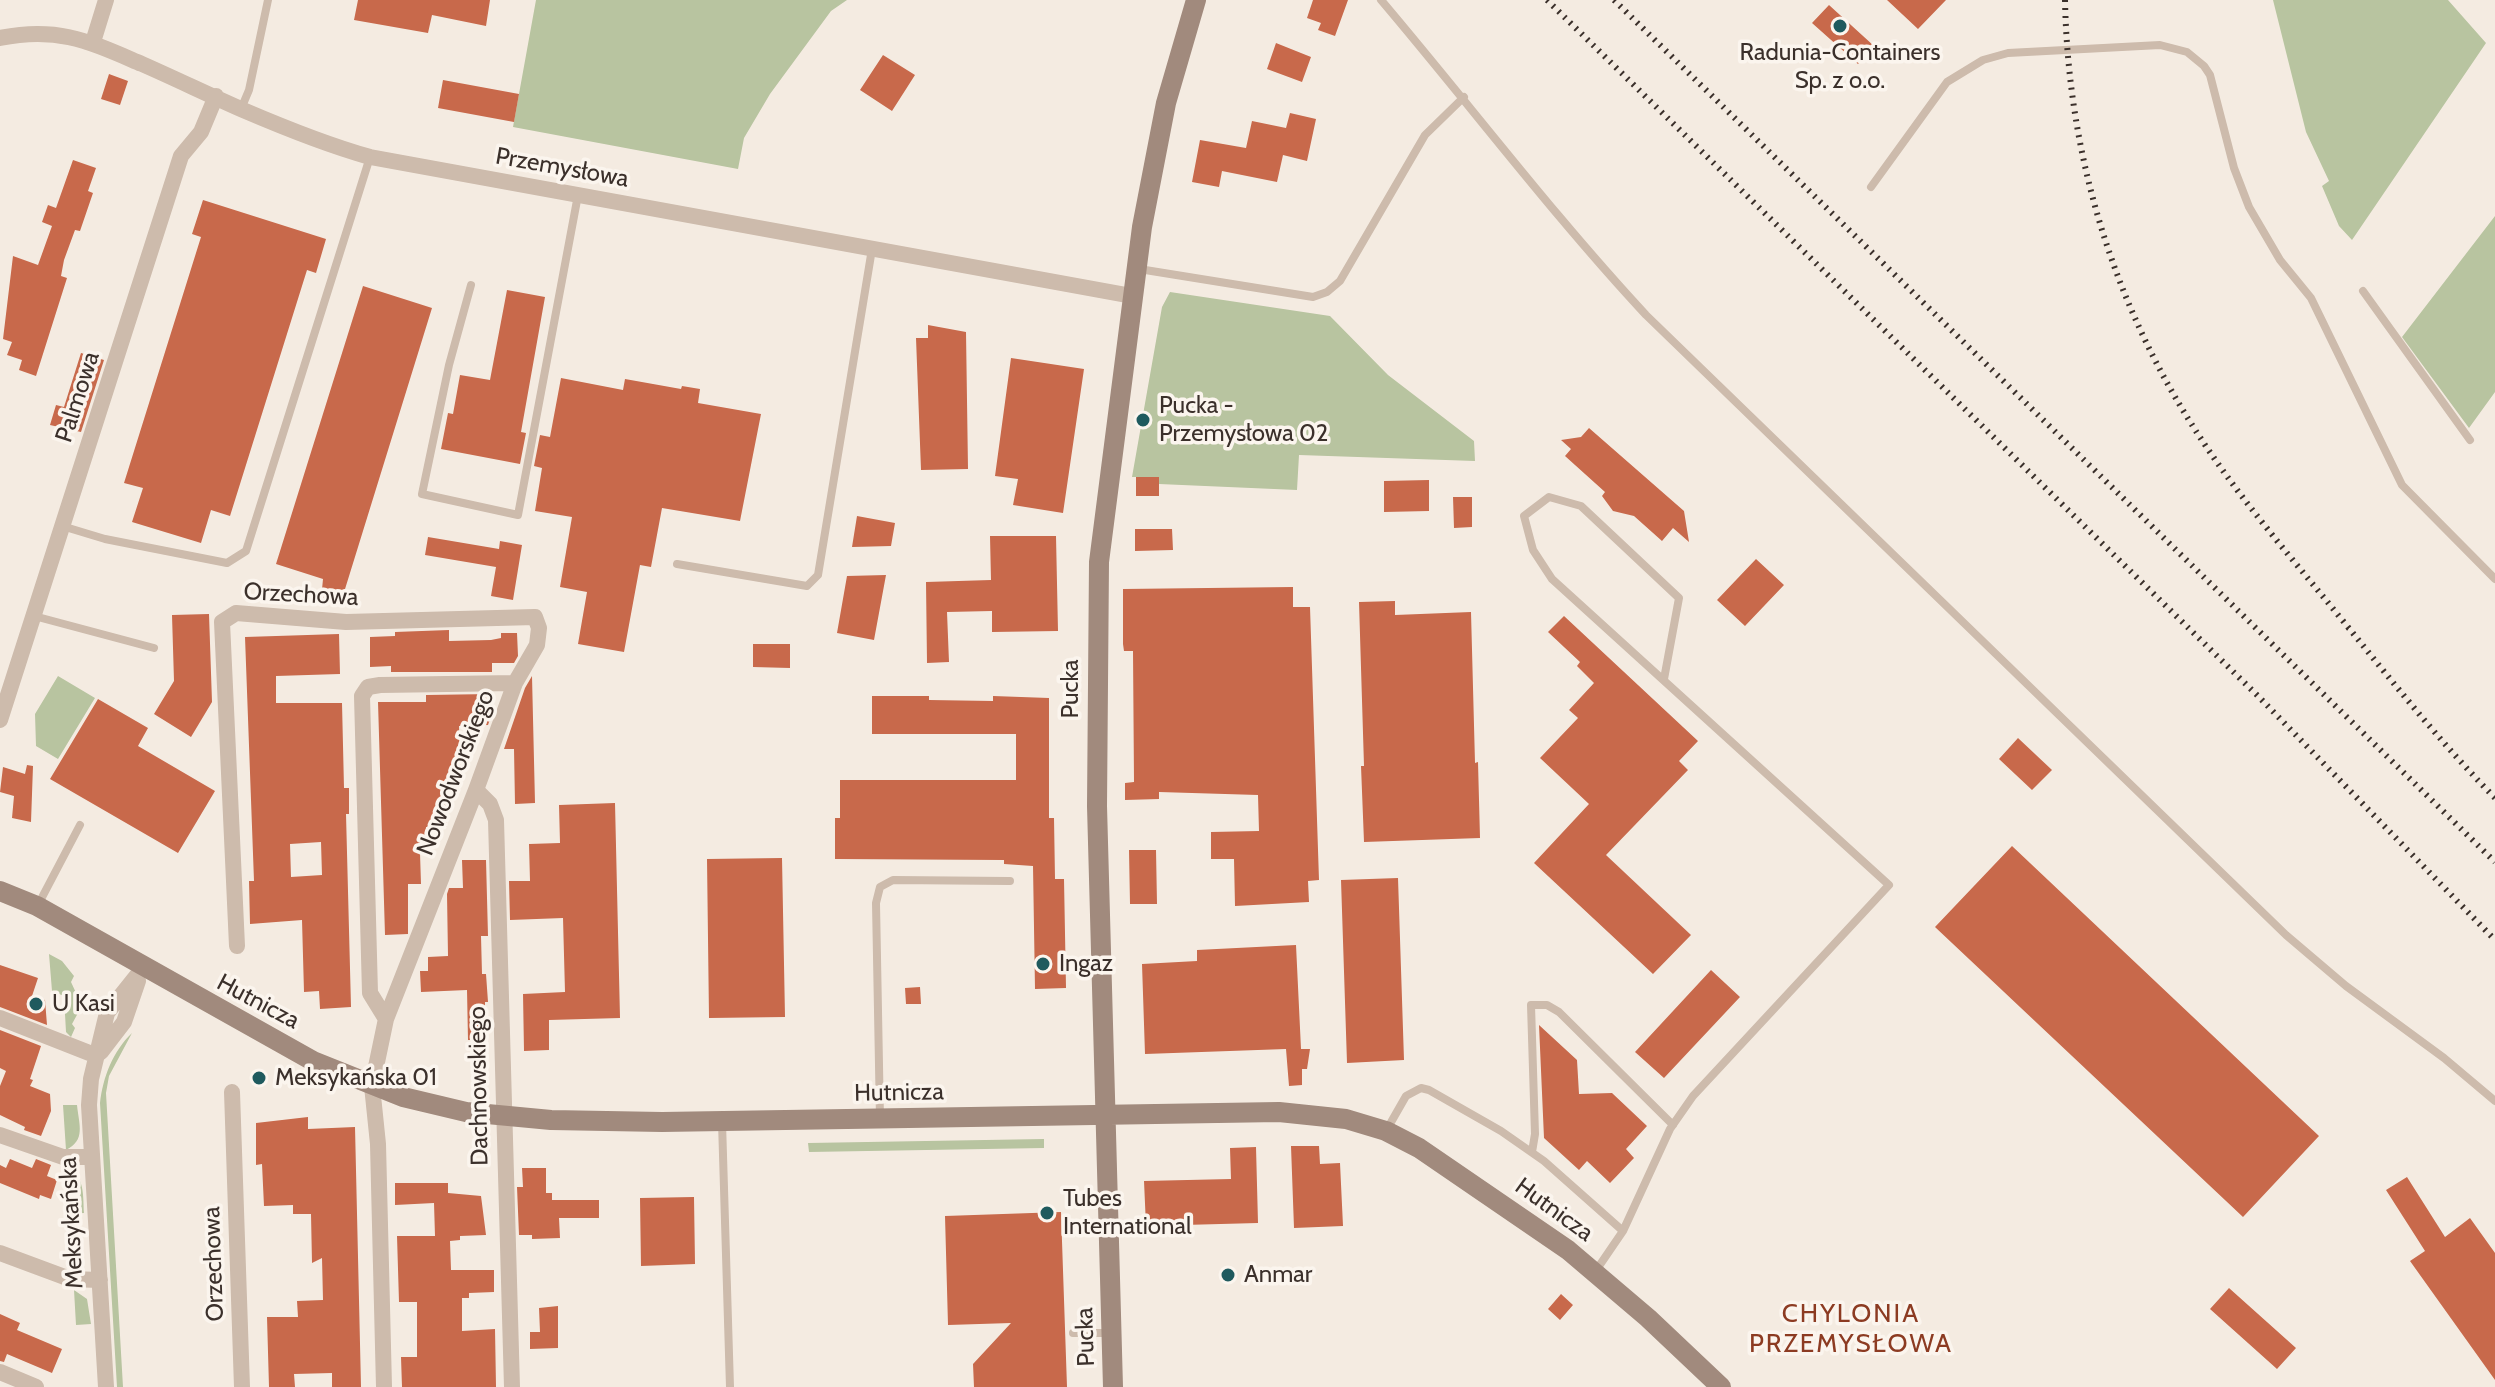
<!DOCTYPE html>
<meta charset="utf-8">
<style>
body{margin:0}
canvas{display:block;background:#f4ebe1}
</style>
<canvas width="2495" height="1387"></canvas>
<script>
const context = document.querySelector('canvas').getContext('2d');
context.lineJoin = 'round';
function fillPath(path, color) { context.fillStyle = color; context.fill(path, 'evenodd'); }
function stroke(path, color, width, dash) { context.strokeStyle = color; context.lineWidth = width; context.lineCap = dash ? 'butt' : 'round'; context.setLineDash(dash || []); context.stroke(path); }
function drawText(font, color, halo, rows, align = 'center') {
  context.font = font + ' Cabin,sans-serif'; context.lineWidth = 7; context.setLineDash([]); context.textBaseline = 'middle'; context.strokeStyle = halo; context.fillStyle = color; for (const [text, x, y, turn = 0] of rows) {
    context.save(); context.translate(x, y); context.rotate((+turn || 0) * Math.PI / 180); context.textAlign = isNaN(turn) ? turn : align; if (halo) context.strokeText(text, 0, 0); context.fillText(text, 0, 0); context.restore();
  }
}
const green = new Path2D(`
 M536,0H847L831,11L770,94L744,138L738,169L513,127Z
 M2273,0H2448L2486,43L2352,240L2339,226L2322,186L2329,181L2306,132Z
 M2495,216V392L2469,428L2402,337Z
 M1170,292L1330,316L1388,375L1474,441L1475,461L1299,455L1297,490L1159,484L1158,477H1132L1162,307Z
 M58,676L95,698L58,759L36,746L35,714Z
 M49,954L62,961L74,976L71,982L77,995L83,996L84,1011L78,1013L72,1024L75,1028L71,1037L66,1032L64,996L52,991Z
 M132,1033L109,1076L106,1093L123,1387H117L100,1103C103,1077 113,1051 132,1033Z
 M63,1105H77C79,1125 86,1140 66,1150Z
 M1044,1139V1148L809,1152L808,1143Z
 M67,1167C85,1176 83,1195 84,1213L69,1214Z
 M74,1290L87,1299L91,1324L76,1325Z`);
const building = new Path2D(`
 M358,0H490L486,26L432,15L428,33L354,20Z
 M1313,0H1348L1335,36L1318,30L1321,23L1307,18Z
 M1887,0H1946L1918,29Z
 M1829,5L1874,46L1858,64L1812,23Z
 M1276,43L1311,57L1302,82L1267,69Z
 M883,55L915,75L892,111L860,90Z
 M109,74L128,81L120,105L101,99Z
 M443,80L519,94L514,122L438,108Z
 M1290,113L1316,119L1307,161L1283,155L1277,182L1222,171L1219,187L1192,182L1200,140L1246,148L1252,121L1286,128Z
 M73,160L96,168L88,191L93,193L80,231L75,230L64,260L61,276L67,278L36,376L19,370L22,360L7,355L12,342L3,339L13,256L38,265L52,226L42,222L48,205L56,208Z
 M203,200L326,239L316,273L307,270L230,516L211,510L201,543L132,522L143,488L124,483L201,237L192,234Z
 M363,286L432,308L341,602L321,600L323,579L276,564Z
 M507,290L545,297L521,432L526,433L520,464L441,449L448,413L453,414L460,375L490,380Z
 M928,325L966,332L968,469L921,470L916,338H928Z
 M81,353L104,360L81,432L50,425L56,405L64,407Z
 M1011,358L1084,369L1063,513L1013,505L1018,479L995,476Z
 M561,378L623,390L625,379L681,389L682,386L700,389L698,403L761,414L740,521L662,508L651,567L640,565L624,652L578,644L587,592L560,587L572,517L535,511L542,468L534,466L540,435L550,437Z
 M1589,428L1684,511L1689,542L1673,528L1662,541L1634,516L1613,511L1602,496L1605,492L1565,456L1571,449L1561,440L1581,437Z
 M1136,477H1159V496H1136Z
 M1429,480V511L1384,512V481Z
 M1453,497H1472V527L1454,528Z
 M857,516L895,523L891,546L852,547Z
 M1135,529H1172L1173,550L1135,551Z
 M990,536H1056L1058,631L992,632V611L947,612L949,662L927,663L926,582L991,580Z
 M428,537L499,549L500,541L522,545L513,600L491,596L496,567L425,555Z
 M1756,559L1784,585L1745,626L1717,600Z
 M886,575L874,640L837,633L847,576Z
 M1293,587V607H1310L1319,880L1308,881L1309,902L1235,906L1234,859H1211V832L1259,831L1258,795L1159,792V799L1125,800V783L1134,782L1133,651H1124L1123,644V589Z
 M1395,601V615L1471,612L1475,763L1478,762L1480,838L1364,842L1361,766H1364L1359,602Z
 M209,614L212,702L191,737L154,714L174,681L172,615Z
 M1564,616L1698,741L1679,761L1688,770L1606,855L1691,935L1653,974L1534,863L1589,804L1540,758L1578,718L1569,710L1594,683L1577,666L1580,662L1548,632Z
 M449,630V641L491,640L501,638V633H517L518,656L514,663H492V672H391V666L370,667V637L395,636V632Z
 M339,634L340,674L276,676V703H342L344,788H349V814H346L351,1007L320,1009L319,991L304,992L302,920L250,924L249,881H254L245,637ZM321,842L322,875L291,877L290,844Z
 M753,644H790V668L753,667Z
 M532,676L535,803L515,804L514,749H504L525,688Z
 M492,694V713L488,725L459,726L461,788H446L447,827H426L427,853H420L421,884H408V934L385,935L378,702H426V695Z
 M872,696H929V700L993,701V696L1049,698V818H1054L1055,879H1064L1066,988L1035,989L1033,866L1004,864V860L835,859V818H840V780H1016V734H872Z
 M98,699L148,728L138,746L215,791L178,853L50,779Z
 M2018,738L2052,770L2032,790L1999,759Z
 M27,765L33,766L31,822L12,818L14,796L0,792L3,767L25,774Z
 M615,803L620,1018L549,1020V1050L524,1051L523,994L565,992L563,918L510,920L509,881H530L529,844L560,843L559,805Z
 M2012,846L2319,1136L2243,1217L1935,927Z
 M1129,850H1156L1157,904H1130Z
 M782,858L785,1017L709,1018L707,859Z
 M462,860H486L488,936H481L482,974H486L488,1002H485V1040H468L467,990L421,992L420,971H428V957L448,956L447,894L449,888H463Z
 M1398,878L1404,1060L1347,1063L1341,880Z
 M1296,945L1301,1049H1310L1307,1069H1302V1085L1289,1086L1286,1049L1145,1054L1142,964L1197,961V950Z
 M0,965L38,978L32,996L45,1000L47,1025L0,1007Z
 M1711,970L1740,997L1664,1078L1635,1052Z
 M920,987L921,1004H906L905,988Z
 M1539,1025L1577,1060L1579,1094L1612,1093L1647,1126L1626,1149L1634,1158L1610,1183L1587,1161L1579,1170L1544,1138Z
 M0,1030L41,1046L30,1079L33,1080L30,1086L50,1094L51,1111L41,1136L24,1130L25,1127L0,1115V1086L6,1071L0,1068Z
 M308,1117V1129L355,1127L361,1387H332V1373L294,1374L295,1387H269L267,1317H298L297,1301L323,1300L322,1258L312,1263L311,1214H293V1205L264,1206L262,1164L256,1165V1123Z
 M1291,1146H1319L1320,1164L1340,1163L1343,1226L1294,1228Z
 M1256,1147L1258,1223L1146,1226L1144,1181L1231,1179L1230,1148Z
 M10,1159L32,1168L36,1159L51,1165L47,1176L57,1180L51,1199L40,1195L39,1199L0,1183V1165L6,1168Z
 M522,1168H546V1193H552V1200H599V1218H559L560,1238L532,1239V1235H519L517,1187H523Z
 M2407,1177L2445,1237L2470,1218L2495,1253V1380L2410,1261L2425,1251L2386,1190Z
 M395,1183H448V1193L481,1196L486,1235L460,1236V1240L450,1241L451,1270H494V1292L469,1293V1298H462V1331L495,1329L496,1387H402L401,1357H417V1302H399L397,1236H435L434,1203L395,1205Z
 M694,1197L695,1264L641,1266L640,1198Z
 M1061,1212L1067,1387H974L973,1364L1011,1323L948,1325L945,1216Z
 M2229,1288L2296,1348L2277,1369L2210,1309Z
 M1561,1294L1573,1305L1560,1320L1548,1309Z
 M558,1306V1348L530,1349V1332H540L539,1308Z
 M0,1314L20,1323L17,1330L62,1349L52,1373L7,1354L4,1362L0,1361Z`);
const lane = new Path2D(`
 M1381,0C1470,105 1553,215 1646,315L2286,935L2346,986L2444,1058L2495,1101
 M241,109L249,90L268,0
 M1871,187L1947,82L1983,60L2008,53L2160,45L2187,52L2204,66L2210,75L2234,168L2249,207L2280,260L2311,298L2402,485L2495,579
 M1139,269L1313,297L1327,292L1340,281L1425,135L1464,97
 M471,285L449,365L422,494L518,515L578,195
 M2363,291L2470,440
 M62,526L105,539L227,563L246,551L370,157
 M677,564L807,586L818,575L872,249
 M34,616L154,648
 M38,905L80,825
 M880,1119L876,903L880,887L893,880L1010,881
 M722,1122L730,1387
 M1386,1131L1406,1096L1421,1088L1429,1090L1501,1131L1544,1161L1623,1231
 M1532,1152L1535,1134L1531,1005H1547L1559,1012L1673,1125
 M1595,1272L1623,1231L1670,1129L1693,1096L1889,885L1552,579L1533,550L1524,516L1549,497L1581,506L1679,598L1664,679
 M1073,1333H1111`);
const street = new Path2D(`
 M0,38C59,26 90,42 142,64C176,79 209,95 243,110C285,128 327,145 370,157L1132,296
 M93,42L106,0
 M0,720L181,156L201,132L216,96
 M476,790L490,804L496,820L512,1387
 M237,946L222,622L236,613L346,622L535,617L539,628L537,645L515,683L476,790L386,1019L372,1086L378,1144L384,1387
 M0,1018L97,1056
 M386,1019L370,993L362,696L368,687L380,685L515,683
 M101,1052L124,1022L138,981
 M232,1092L242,1387
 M0,1135L63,1157H92
 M0,1253L70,1279L100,1280
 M0,1372L36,1387
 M106,1387L89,1105L91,1079L107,1013L143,968`);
const secondary = new Path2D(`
 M0,891L37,906L313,1061L403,1097L466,1112L551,1120L662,1122L1279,1112L1346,1119L1386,1131L1419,1148L1568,1250L1648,1318L1721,1387
 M1113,1387L1097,806L1099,562L1142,227L1166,103L1196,0`);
const rail = new Path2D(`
 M1547,0L2259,697L2495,940
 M1614,0L2495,862
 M2065,0C2068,152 2112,300 2194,428C2234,491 2283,548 2330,605C2384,671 2436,738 2495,798`);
const markers = [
 [1840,26,8,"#1f5a5e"],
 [1143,420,8,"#1f5a5e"],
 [1043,964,8,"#1f5a5e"],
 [36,1004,8,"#1f5a5e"],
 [259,1078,8,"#1f5a5e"],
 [1047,1213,8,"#1f5a5e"],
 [1228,1275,8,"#1f5a5e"]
];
const poiNames = [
 ["Radunia-Containers",1840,53,"center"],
 ["Sp. z o.o.",1840,81,"center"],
 ["Pucka -",1159,406],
 ["Przemysłowa 02",1159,434],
 ["Ingaz",1059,964],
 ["U Kasi",52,1004],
 ["Meksykańska 01",275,1078],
 ["Tubes",1063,1199],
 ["International",1063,1227],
 ["Anmar",1244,1275]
];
const streetNames = [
 ["Przemysłowa",562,168,10],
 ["Palmowa",78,397,-72],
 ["Orzechowa",301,595,3],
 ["Pucka",1071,689,-90],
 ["Nowodworskiego",456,773,-69],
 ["Hutnicza",258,1002,28],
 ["Dachnowskiego",479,1086,-91],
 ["Hutnicza",899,1093,-1],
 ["Hutnicza",1554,1210,36],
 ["Meksykańska",72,1223,-93],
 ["Orzechowa",214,1264,-92],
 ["Pucka",1086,1337,-92]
];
const neighbourhoodNames = [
 ["CHYLONIA",1851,1314],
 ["PRZEMYSŁOWA",1851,1344]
];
fillPath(green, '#b8c4a0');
fillPath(building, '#c8694b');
stroke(lane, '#cdbbac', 8);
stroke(street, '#cdbbac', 16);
stroke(secondary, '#a18a7d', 20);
stroke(rail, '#3b302b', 6, [2, 6]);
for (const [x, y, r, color] of markers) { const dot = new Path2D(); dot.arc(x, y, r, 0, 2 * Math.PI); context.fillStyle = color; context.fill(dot); stroke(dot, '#fbf5ee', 3); }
drawText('24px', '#3b302b', '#fbf5ee', poiNames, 'left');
drawText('24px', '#3b302b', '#fbf5ee', streetNames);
context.letterSpacing = '2px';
drawText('26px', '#8c3b22', '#fbf5ee', neighbourhoodNames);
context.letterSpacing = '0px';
</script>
